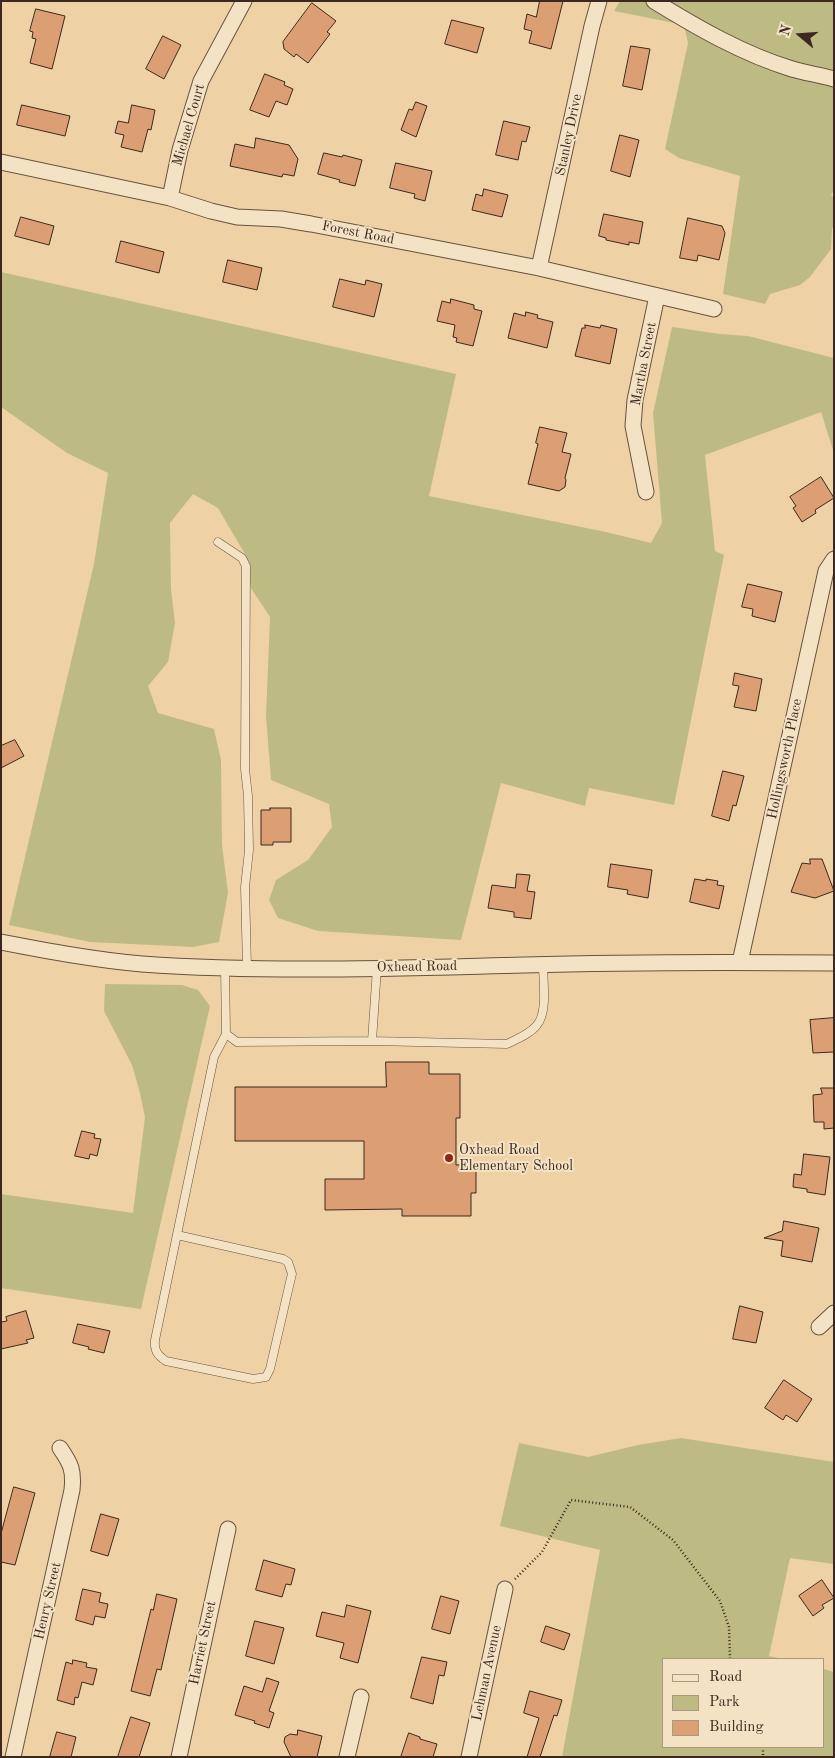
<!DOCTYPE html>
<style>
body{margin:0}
#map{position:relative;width:835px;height:1758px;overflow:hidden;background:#eed2a5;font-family:"Old Standard TT",serif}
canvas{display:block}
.frame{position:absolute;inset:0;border:2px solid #3c281f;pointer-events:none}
.legend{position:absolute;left:662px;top:1658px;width:162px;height:90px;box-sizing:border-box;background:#f4e2c4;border:1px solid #aa9882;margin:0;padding:6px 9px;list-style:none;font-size:15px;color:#3c281f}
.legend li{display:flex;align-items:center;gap:10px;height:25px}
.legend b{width:25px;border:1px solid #aa9882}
.north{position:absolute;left:775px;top:10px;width:50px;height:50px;-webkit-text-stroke:4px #f4e2c4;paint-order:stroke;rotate:288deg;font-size:14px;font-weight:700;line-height:20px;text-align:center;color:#3c281f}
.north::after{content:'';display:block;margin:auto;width:18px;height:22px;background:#3c281f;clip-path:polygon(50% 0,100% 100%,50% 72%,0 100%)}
</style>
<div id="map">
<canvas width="835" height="1758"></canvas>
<div class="frame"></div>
<ul class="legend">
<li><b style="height:6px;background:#f4e2c4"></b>Road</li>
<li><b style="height:14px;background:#bdbb83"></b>Park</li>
<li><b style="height:14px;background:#dc9e73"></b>Building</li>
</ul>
<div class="north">N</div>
</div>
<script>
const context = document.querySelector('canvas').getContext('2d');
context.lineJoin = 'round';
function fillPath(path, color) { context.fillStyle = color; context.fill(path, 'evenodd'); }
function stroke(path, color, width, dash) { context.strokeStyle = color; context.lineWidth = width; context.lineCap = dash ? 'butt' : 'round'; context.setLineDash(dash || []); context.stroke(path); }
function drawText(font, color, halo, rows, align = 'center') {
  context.font = font + ' "Old Standard TT",serif'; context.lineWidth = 4; context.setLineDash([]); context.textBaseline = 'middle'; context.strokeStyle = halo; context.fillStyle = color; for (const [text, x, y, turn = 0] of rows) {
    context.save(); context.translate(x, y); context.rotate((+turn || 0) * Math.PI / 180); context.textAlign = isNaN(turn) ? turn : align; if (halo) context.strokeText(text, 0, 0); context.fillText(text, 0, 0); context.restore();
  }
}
const green = new Path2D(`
 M620,1H834V74L802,64L834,89V190L831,195L834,198V227L832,229L831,249L810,277L800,285L770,294L765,304L723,294L740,176L679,158L665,149L688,43L684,25L614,11Z
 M1,272L456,374L429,496L606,532L651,543L662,523L653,413L672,327L720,334L748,336L834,358V453L821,412L705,455L715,551L724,555L674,805L589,788L585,806L501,783L461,940L318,931L278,918L269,900L276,880L308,860L332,827L329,804L271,780L266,716L270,617L251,588L246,556L218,508L193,494L170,523L171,589L175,623L168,662L148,686L158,713L214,729L221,760L222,845L228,893L219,942L193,947L90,942L9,925L94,564L108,473L67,453L1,407Z
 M105,984L182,985L198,990L210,1006L141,1309L1,1288V1194L133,1213L145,1117L139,1089L132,1065L104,1011Z
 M681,1438L834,1462V1564L790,1558L769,1656L783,1659H664V1747H824V1669L834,1672V1757H562L600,1550L500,1526L519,1443L588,1457L638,1445Z`);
const building = new Path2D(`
 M540,1H563L551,49L529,43L532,31L524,29L527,14L536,17Z
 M312,3L336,21L327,32L330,34L308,63L296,54L294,57L284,49L283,42Z
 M36,9L65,16L52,69L30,63L36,39L32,38L33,32L30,31Z
 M452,20L484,28L477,53L445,44Z
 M163,36L181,45L164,79L146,69Z
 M631,46L650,49L642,90L623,86Z
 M265,74L285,82L284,85L293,89L287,105L276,101L269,117L250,110Z
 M416,102L427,106L416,137L401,130L409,109L412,110Z
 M22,105L70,116L65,136L17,125Z
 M132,105L155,110L151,130L148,129L142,152L121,147L124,135L115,133L118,121L128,123Z
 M504,121L530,127L526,142L522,141L518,160L496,155Z
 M620,135L639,140L630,177L611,171Z
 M256,138L289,145L298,159L294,176L283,174L282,177L230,166L235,144L254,148Z
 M324,153L342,157L343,155L362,160L355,186L339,182L340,180L318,174Z
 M396,163L432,171L425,201L414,198L415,194L390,188Z
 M484,189L508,195L502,217L472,210L476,194L482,196Z
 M604,214L643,222L639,244L629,242V245L606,240V238L599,236Z
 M21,217L54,226L49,245L15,236Z
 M688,218L722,226L725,233L719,260L698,255L697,261L680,258Z
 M121,241L164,252L159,273L116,262Z
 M228,260L262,268L257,290L223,282Z
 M340,279L365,285L366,280L382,284L374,317L333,307Z
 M451,299L474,305V309L482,311L473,346L456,342L457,338L453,337L455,325L437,321L442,301L450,303Z
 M526,312L538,315L537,318L553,322L547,348L508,338L514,313L525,316Z
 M585,325L600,328L601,325L617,329L610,364L575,356L582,328H585Z
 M540,427L567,433L562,452L571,454L565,478L566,480L565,487L559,491L528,484L538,444L536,443Z
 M821,477L834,498L815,510L816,513L802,522L793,508L796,506L790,497Z
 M748,584L782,592L775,622L752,616L753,609L742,607Z
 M735,673L762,679L756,711L734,707L739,686L733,685Z
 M15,740L24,756L1,768V746Z
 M723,771L744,776L736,806L733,805L729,821L712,816Z
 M270,808H291V842H273V845H261V810H270Z
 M810,859H822L834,891L815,898L791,892L802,863L810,864Z
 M611,864L652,870L648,898L627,894L628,890L608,887Z
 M517,874L530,875L527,891L535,892L531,919L514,917V912L488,908L492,885L515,888Z
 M695,879L706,881V879L718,881L717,885L724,886L719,909L690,902Z
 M834,1018V1052L813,1053L810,1020Z
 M386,1062H429V1074H460V1118H456V1165L476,1164V1193H471V1216H402V1209L325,1210V1179H364V1141H235V1087H386Z
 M821,1088H834V1128L824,1129V1122H814L813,1095L822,1094Z
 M82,1131L95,1134L94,1138L101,1139L97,1156L90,1154L89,1159L75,1156Z
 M804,1154L830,1157L825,1195L807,1192V1189L793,1187L794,1174L801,1175Z
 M784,1221L819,1228L812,1262L781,1256L783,1241L764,1238L782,1231Z
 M740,1306L763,1312L756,1343L733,1339Z
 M26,1311L34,1338L26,1340L28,1343L1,1349V1322L7,1321L6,1317Z
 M78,1324L110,1331L104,1353L88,1349L89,1347L73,1343Z
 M784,1380L812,1399L797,1422L786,1415L783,1420L765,1408Z
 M14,1487L35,1493L15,1565L1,1562V1534Z
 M101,1514L119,1519L108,1556L91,1551Z
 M264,1560L295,1569L291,1585L286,1584L282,1597L256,1590Z
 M822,1580L834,1598L822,1605L824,1608L813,1616L799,1596Z
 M83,1589L101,1593L99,1602L108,1604L105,1618L95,1616L93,1625L76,1620Z
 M157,1594L177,1599L161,1670L157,1669L150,1696L131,1691L151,1609L153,1610Z
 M441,1596L459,1601L450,1634L432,1629Z
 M347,1605L371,1611L358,1663L340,1658L344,1643L316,1636L322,1612L344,1617Z
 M255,1621L284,1628L274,1664L246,1656Z
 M546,1626L570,1634L564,1650L541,1642Z
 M422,1657L447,1662L444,1676L439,1675L433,1704L411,1698Z
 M73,1660L87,1663L86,1667L97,1669L93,1685L82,1682L78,1698L75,1697L74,1705L57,1700L66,1662L72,1664Z
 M267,1678L279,1682L269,1711L274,1713L269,1728L254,1723L255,1721L235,1715L244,1686L262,1692Z
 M530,1691L562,1700L557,1716L554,1715L540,1757H527L539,1718L524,1713Z
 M131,1717L150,1723L139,1757H118Z
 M298,1730L322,1736L317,1757H291L284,1742L285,1737L290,1734L297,1735Z
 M57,1732L76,1737L71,1757H50Z
 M409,1733L420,1737V1739L437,1744L433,1757H401Z`);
const path = new Path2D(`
 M515,1579L542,1552L571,1500L630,1507L673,1540L720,1601L729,1627L730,1659
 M763,1747V1757`);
const lane = new Path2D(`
 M218,542L242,558L246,566L245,769L248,796L249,850L245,887L247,967
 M225,967L226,1034L237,1042L372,1041L507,1044C517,1039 530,1034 537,1025C548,1012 543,981 543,964
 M372,1041L377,968
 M177,1235L283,1259L288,1262L292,1274L290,1282L270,1369L266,1377L253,1379L166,1361C157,1355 154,1350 155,1340L214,1057L226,1034`);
const street = new Path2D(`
 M654,1C698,28 743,54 792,69C806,73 820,75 834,79
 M1,162L170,198L211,211L237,217L281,219L311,224L539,268L714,309
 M170,198L180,150L201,81L244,1
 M539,268L592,26L599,1
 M646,492L633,426L635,400L657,296
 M1,942C48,951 95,960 142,964C268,973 398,968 524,965C627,962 730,962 834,963
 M740,962L826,571L834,559
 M819,1327L834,1313
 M13,1757L72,1490C74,1470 71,1464 60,1448
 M179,1757L228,1529
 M347,1757L361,1697
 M469,1757L505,1589`);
const markers = [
 [449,1158,5,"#8f2418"]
];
const streetNames = [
 ["Michael Court",189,125,-74],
 ["Stanley Drive",569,135,-78],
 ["Forest Road",358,233,11],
 ["Martha Street",644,364,-79],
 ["Hollingsworth Place",785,759,-78],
 ["Oxhead Road",417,967,-1],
 ["Henry Street",48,1601,-77],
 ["Harriet Street",203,1643,-78],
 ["Lehman Avenue",487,1673,-78]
];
const poiNames = [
 ["Oxhead Road",459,1150],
 ["Elementary School",459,1166]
];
fillPath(green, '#bdbb83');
fillPath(building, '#dc9e73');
stroke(building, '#3c281f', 1);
stroke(lane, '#685240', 9);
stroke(street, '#685240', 17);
stroke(path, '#3c281f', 2.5, [1, 2.5]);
stroke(lane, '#f4e2c4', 8);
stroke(street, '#f4e2c4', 15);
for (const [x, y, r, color] of markers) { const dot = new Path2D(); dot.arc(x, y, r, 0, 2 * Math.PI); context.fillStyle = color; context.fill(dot); stroke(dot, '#f4e2c4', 2); }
drawText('14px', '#3c281f', '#f4e2c4', streetNames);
drawText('14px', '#3c281f', '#f4e2c4', poiNames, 'left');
</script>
